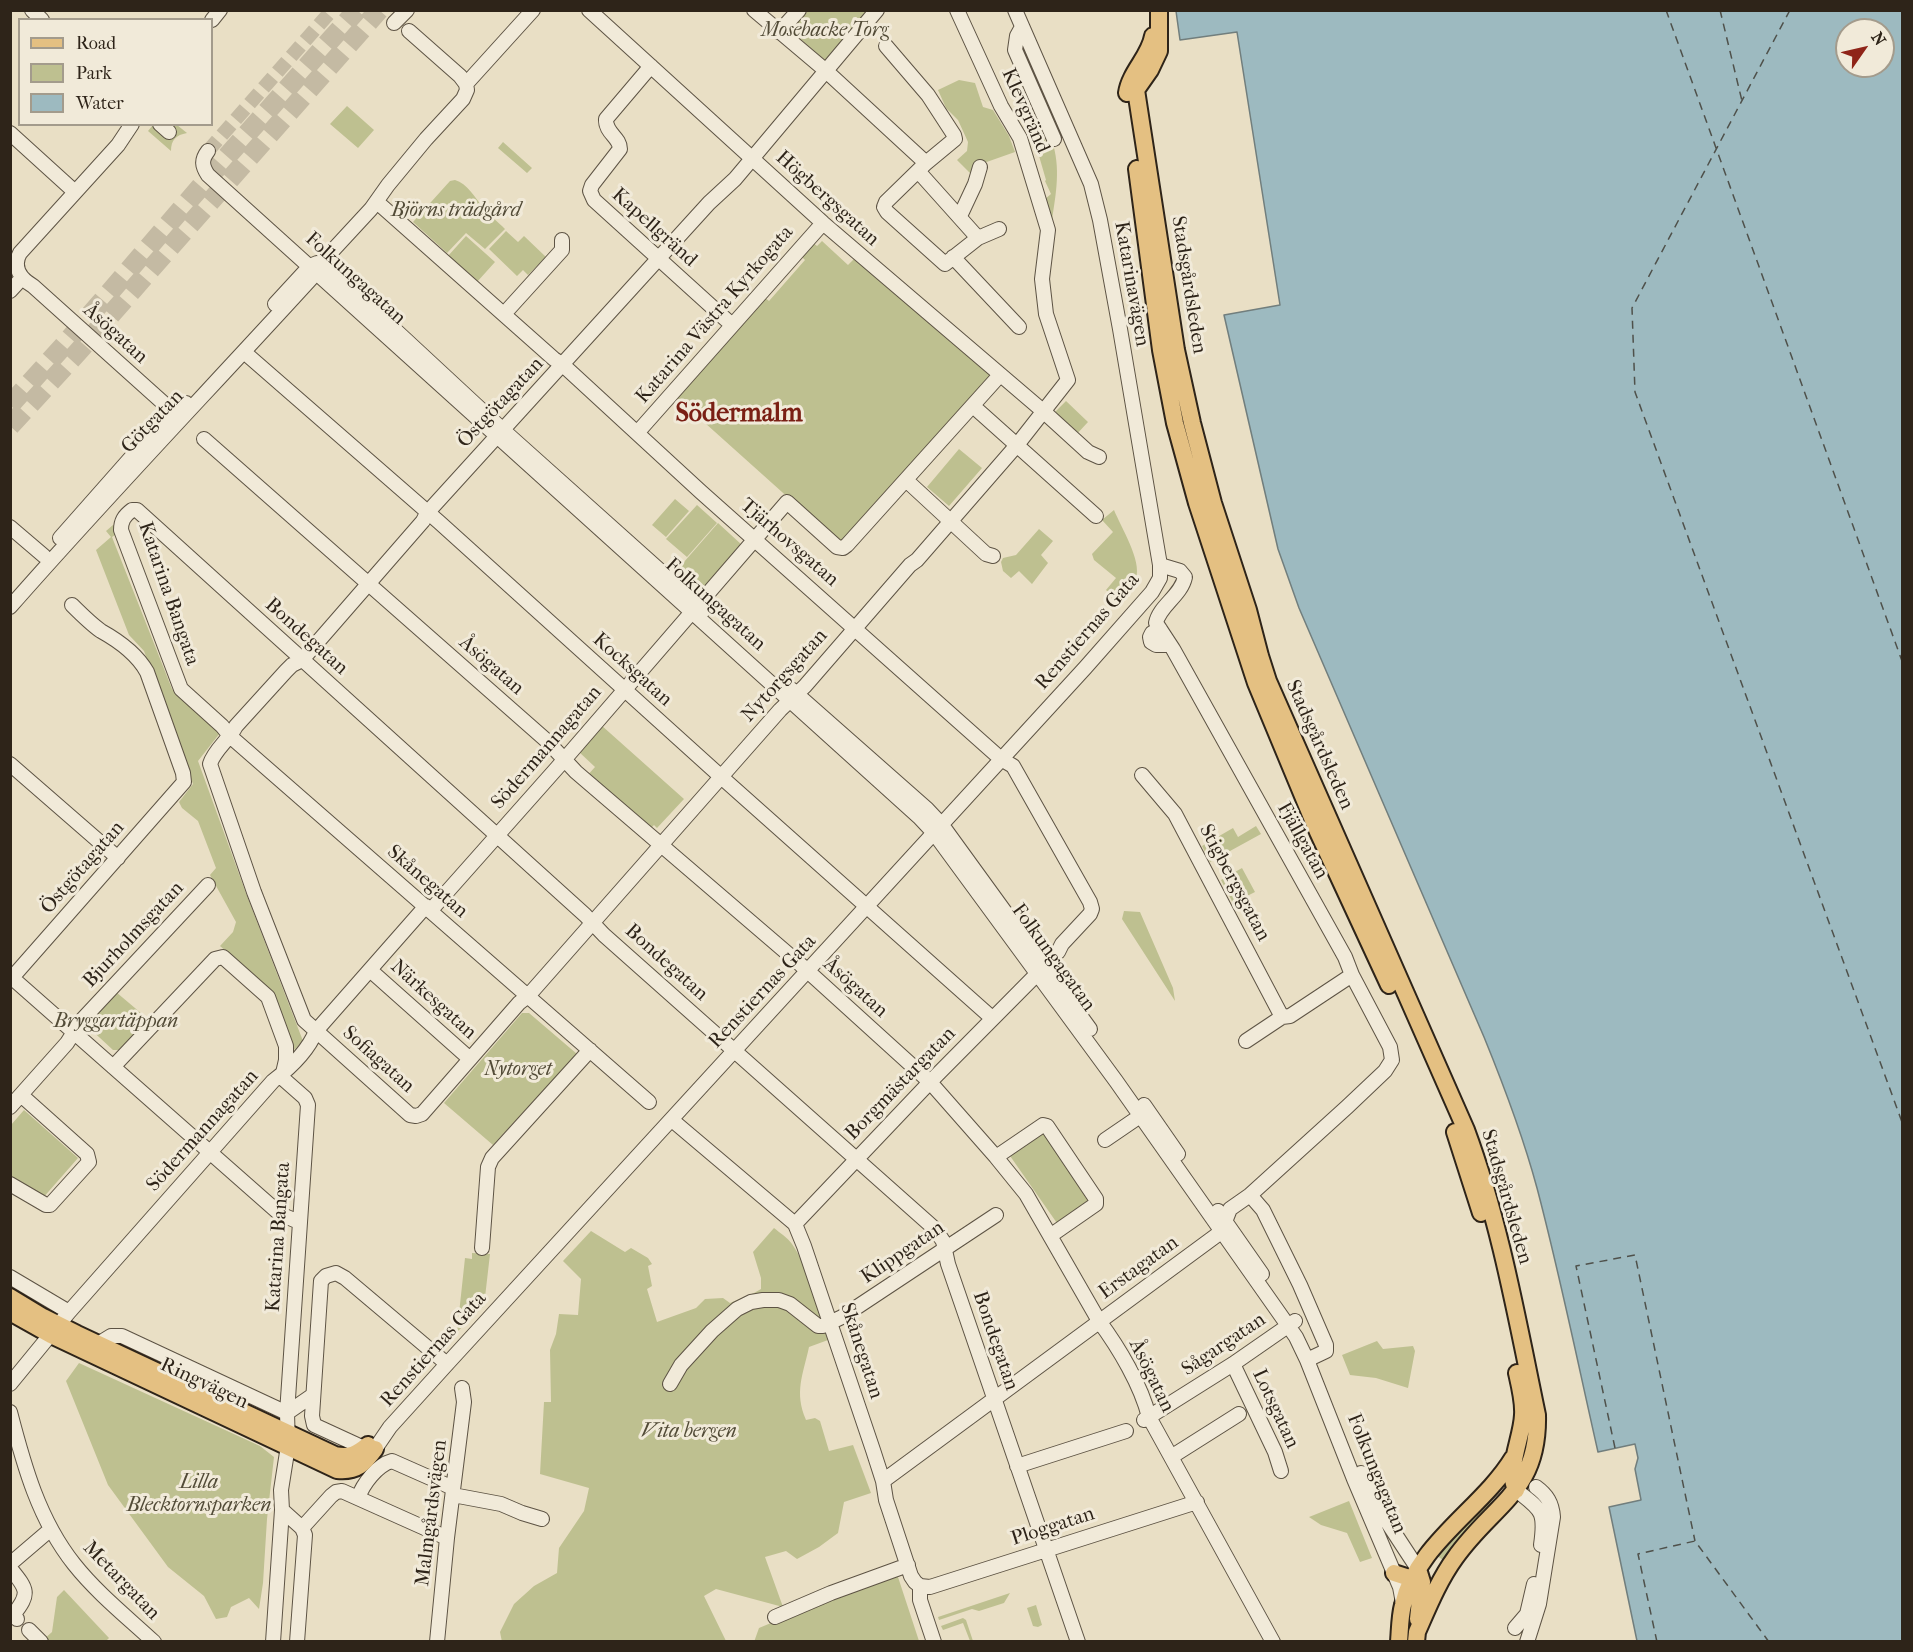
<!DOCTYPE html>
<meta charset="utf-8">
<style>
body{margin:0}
#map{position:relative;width:1913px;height:1652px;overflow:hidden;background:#e9dfc5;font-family:"IM FELL French Canon",serif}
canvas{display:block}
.frame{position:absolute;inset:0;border:12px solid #2e2419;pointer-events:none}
.legend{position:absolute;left:18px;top:18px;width:195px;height:108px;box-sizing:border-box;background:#f1ead9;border:2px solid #a39b8c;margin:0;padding:8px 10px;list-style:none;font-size:18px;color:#2e2419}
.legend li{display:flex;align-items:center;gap:12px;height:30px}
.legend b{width:30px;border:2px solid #a39b8c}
.north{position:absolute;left:1835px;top:18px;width:60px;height:60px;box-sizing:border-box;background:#f1ead9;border:2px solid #a39b8c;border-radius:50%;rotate:56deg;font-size:16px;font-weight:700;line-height:24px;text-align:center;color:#2e2419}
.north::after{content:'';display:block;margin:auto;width:21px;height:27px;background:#8f2418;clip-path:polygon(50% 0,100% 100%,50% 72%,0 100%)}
</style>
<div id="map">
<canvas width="1913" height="1652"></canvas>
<div class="frame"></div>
<ul class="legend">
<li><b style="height:8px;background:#e4c082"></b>Road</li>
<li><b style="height:16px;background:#bec090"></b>Park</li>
<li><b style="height:16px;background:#9dbac0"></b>Water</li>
</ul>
<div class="north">N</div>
</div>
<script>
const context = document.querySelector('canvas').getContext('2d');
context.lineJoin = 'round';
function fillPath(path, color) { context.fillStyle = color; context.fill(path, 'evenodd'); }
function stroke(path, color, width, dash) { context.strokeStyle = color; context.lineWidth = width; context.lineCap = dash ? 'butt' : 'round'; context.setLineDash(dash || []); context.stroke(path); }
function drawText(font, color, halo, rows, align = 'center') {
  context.font = font + ' "IM FELL French Canon",serif'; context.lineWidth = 6; context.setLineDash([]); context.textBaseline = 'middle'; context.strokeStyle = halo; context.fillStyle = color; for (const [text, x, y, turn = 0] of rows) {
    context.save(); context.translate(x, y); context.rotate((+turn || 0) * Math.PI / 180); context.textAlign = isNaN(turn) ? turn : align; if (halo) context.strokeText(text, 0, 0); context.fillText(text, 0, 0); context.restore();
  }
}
const green = new Path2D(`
 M808,11H870L827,62L790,30Z
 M959,80L975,83L983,107L993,110L1009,136L1015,152L981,164L970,173L957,160L967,151L968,142L958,120L946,108L938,90Z
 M347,106L374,130L358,148L330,124Z
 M153,125H177L187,133C176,135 171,140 171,151L148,131Z
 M1038,135H1043L1046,143L1052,141C1061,168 1056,193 1052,220L1045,199L1051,194L1045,181L1046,180L1037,149L1039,148Z
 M503,142L532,168L527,173L498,148Z
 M455,180C467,183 475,198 483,207C489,215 498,222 505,229L485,249L466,233L447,253L413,222L450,181Z
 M506,231L518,242L524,236L546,257L528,275L523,270L517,276L489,249Z
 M466,236L495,262L477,282L448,256Z
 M822,241L848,265L856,257L990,375V378L840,544L676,397L764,297L769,301L805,260L801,256L812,242L817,246Z
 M1066,401L1088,422L1075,436L1052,415Z
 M959,449L982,468L949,506L927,487Z
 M675,499L689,511L666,537L652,525Z
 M697,505L717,523L687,557L666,539Z
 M1114,510C1121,527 1142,561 1136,578C1133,586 1123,595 1118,601L1106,590L1116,578L1094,560L1092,554L1113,532L1102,520Z
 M718,523L742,545L702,592L677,570Z
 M113,525L116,527L118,533L112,537L172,689L220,733L198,761L247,896L303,1041L294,1050L272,991L220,946L233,932L236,922L210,875L216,868L198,821L182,808L179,802L193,784L144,651L129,635L96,550L111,537L106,531Z
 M1039,529L1053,541L1041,555L1048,563L1032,584L1019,571L1011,578L1003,571L1001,562L1003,558L1016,555Z
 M601,725L684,799L657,828L654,825L648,831L586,777L595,767L578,751Z
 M1256,826L1261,834L1210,862L1202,846L1233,828L1238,837Z
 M1242,868L1255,892L1233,903L1221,880Z
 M1124,911L1140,912L1173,988L1175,1001L1122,919Z
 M116,992L148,1019L120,1050H113L86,1025Z
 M522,1013H529L577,1054L493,1145L444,1103Z
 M24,1110L78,1158L42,1199L11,1178V1125Z
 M1047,1131L1092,1199L1059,1226L1008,1153Z
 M774,1228C780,1233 787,1237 792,1244C808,1266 819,1313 828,1340L809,1347C803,1375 794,1392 806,1420L815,1418L820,1421L829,1451L853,1445L871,1493L844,1502L838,1533L819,1547L797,1559L786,1551L765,1557L783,1607L716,1589L704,1596L726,1641L502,1642L500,1632L514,1604L534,1586L557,1573L559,1548L584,1511L589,1488L540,1474L544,1402H551L550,1350L556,1334L559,1314L578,1315L581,1279L563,1261L591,1231L625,1252L631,1248L648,1258L652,1264L648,1266L652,1286L647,1289L657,1322L696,1308L705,1299L723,1298L730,1303L754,1293L761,1289V1278L753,1252Z
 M472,1253L490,1254L484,1306L457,1332L465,1258L472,1259Z
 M1377,1341L1383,1349L1413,1346L1415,1351L1408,1388L1376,1378L1350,1375L1342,1355Z
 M79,1363L260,1446L274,1457L267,1519L263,1583L259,1609L249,1598L231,1607L227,1617L216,1619L204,1596L168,1567L108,1485L66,1381Z
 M1502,1494L1456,1544L1443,1560L1437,1556L1484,1507Z
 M1349,1501L1372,1558L1360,1562L1347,1533L1321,1525L1309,1517Z
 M897,1574L919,1641L754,1642L759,1628L826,1600Z
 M64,1590L109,1638L105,1642H44L43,1640L52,1632L57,1597Z
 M1010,1593L1004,1603L979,1611L972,1609L939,1620L938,1617Z
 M1036,1605L1042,1625L1038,1627L1033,1626L1027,1608Z
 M963,1618L966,1620L973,1641H970L963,1623L943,1630L941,1626Z`);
const water = new Path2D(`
 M1176,11H1902V1641H1637L1609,1507L1641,1500L1635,1469L1638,1458L1635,1444L1598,1452C1578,1364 1560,1275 1537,1188C1523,1136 1504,1086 1484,1037L1299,608L1278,549L1224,315L1280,305L1237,32L1180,40ZM1847,30H1883V66H1847Z`);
const ferry = new Path2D(`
 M1666,10L1902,661
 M1720,10L1742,101
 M1790,10L1632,308L1635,392L1902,1122
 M1615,1448L1576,1266L1635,1255L1695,1541
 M1657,1642L1638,1554L1695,1541L1769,1642`);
const minorTunnel = new Path2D(`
 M208,151L332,10`);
const highwayTunnel = new Path2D(`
 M10,405L66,343L222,162L357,10
 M10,426L77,353L379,10`);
const minor = new Path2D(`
 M32,10L42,20
 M589,10L823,223L1043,411L1088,452L1099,457
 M754,10L825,70L926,163
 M877,10L735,179L709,203L427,513L423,521L302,660L292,665L286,671L236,726C229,740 214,750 210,764L254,892L304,1020L410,1115L416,1116L422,1114L519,1003L528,996L780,710L805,686L910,565L917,560L1017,445L1068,380L1046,314L1042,279L1048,230L1020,138L1001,106L957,10
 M212,20L220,10
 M394,23L407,10
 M1022,27L1017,36L1015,50L1054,139
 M409,31L460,76L466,84
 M779,32L799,10
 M886,46L928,95L954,135L955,139L926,163L886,202L884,207L887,212L945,264L978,238L999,229
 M651,66L606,119C605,133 620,137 620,149L592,185L590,191L594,200L732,325
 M132,124L118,145L20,253C12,267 21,279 33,286L180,418
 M160,124L169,132
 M10,133L75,192
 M208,151C201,160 202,166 208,175L919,817L934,833L1116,1081L1296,1337L1307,1360L1354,1479L1400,1587L1403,1603
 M918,171L978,238
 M377,202L554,359L563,365L701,492L1001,759L1013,766L1090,902L1092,909L1090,914L1062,944L1058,952
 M960,216L975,184L980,167
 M953,257L1019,327
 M322,262L503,430L704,610
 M10,291L22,278
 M275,304L310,266L317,263
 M504,314L562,250V240
 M244,352L439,522L728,783L992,1018
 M973,406L1096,516
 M637,433L823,223
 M204,439L547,741L576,772L801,965L930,1082L996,1157L1026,1194L1099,1321C1119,1348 1141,1385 1149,1417L1273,1642
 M906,480L986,554L993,556
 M10,527L44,556
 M60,538L158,427L186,403
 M10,607C110,493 215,384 317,272L322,262L371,209L388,185L426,139L463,99L467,90L466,84L533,10
 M1160,629L1152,633L1150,637L1151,642L1156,645H1169
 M791,689L927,809L942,825L1090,1029
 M10,764L118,858
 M1142,775L1175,814L1282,1017
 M431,910L557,768L787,502L837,547L843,548L847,545L1000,375
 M370,970L470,1059
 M10,976L280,1214L299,1222
 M10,980L184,782L183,773L147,672C137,654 119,641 101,631C91,624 81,614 72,605
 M1246,1041L1282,1017L1290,1016L1352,975
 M113,1067L215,959L223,957L268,997L286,1046V1060L283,1073
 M649,1102L231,737L222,726L181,689L121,530C121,521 124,516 132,510H137L585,915L604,935L935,1229L943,1241L948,1264L1078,1642
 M1144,1105L1178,1154
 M10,1107L67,1043L81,1021L208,885
 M672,1120L795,1224L804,1246L873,1450L883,1481L886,1500L911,1576L915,1582L920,1586
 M1105,1140L1146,1112
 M996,1157L1043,1125L1047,1126L1096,1199V1204L1050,1236
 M10,1184L46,1205H50L89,1162L87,1154L21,1095
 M1250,1195L1263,1210L1300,1285L1326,1345V1351L1307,1360
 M1218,1211L1262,1274
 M795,1224L930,1082L1038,973
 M482,1248L488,1167L492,1158L590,1050
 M10,1277L69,1312
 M98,1344L111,1336H122L287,1413
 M1233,1364L1275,1452L1281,1471
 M10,1384L69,1312L273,1081C290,1068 308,1051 316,1031L426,906
 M670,1384L681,1365L712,1331L737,1309L751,1302L763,1300H779L790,1304L818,1326H823L842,1317L996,1215
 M10,1412C24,1466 39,1520 74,1564C97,1593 127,1617 154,1642
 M287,1413L313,1395
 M1144,1420L1233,1364L1295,1321
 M364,1448L314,1425L312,1416L321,1281L326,1276L336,1273L345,1278L447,1364
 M375,1449L390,1427L447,1364L1085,668L1152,592L1160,578V565L1120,329L1100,220L1091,184L1015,10
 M1171,1457L1239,1414
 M1017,1466L1126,1431
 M1361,1473L1380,1511L1418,1569
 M883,1481L1221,1232L1230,1209L1250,1195L1347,1107L1385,1071L1392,1060L1390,1047L1352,975L1345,957L1173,649L1156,623C1159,606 1181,596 1185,577L1180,571L1160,565
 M1516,1490C1541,1510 1546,1510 1541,1545
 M453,1495L501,1504L522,1513L542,1519
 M358,1498C363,1484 377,1465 392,1461L453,1488
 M282,1510L302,1528L305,1535L297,1642
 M302,1528L331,1496L336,1492L342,1491L447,1538
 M10,1564L51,1529
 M10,1568C27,1589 31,1593 13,1615L17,1619
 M920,1586L930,1587L1197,1502
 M920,1586V1600L934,1642
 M775,1617L831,1593L908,1565
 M1515,1628L1527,1614L1534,1584
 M29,1630L41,1642
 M273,1642L282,1510L281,1490L288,1446L287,1413L308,1105L305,1098L280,1076
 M437,1642L447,1538L464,1402L462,1388
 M1527,1642L1539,1604L1553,1517C1552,1503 1547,1495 1536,1487`);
const major = new Path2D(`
 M1159,10V51L1150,70L1136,90L1176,350L1192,423L1213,503L1248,610L1260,656L1268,681L1466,1130C1500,1222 1517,1319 1537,1415C1539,1492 1493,1504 1455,1558C1439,1580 1428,1607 1417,1632L1416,1642
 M1127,93C1130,72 1150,56 1153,36
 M1137,169L1161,350L1175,423L1197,503L1256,683L1318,832L1389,985
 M1455,1132L1481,1213
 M10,1297L43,1317L77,1334L335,1455C350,1458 357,1454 368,1445
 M10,1312L51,1335L337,1470C357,1472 364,1464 375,1449
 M1516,1490C1506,1467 1522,1439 1523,1415C1524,1402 1520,1386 1517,1373
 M1418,1569L1422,1582L1418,1619
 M1394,1573L1422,1582
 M1399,1642C1400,1629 1400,1616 1403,1605C1416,1544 1482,1509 1513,1458`);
const parkNames = [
 ["Mosebacke Torg",825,31],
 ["Björns trädgård",456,211],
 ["Bryggartäppan",116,1022],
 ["Nytorget",518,1070],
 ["Vita bergen",689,1432],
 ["Lilla",199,1483],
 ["Blecktornsparken",199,1506]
];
const streetNames = [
 ["Klevgränd",1025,111,66],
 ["Högbergsgatan",827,199,42],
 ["Kapellgränd",654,228,42],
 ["Folkungagatan",355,279,42],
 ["Katarinavägen",1131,284,80],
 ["Stadsgårdsleden",1188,285,81],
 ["Katarina Västra Kyrkogata",715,315,-49],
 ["Åsögatan",115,334,42],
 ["Östgötagatan",501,403,-47],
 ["Götgatan",153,422,-46],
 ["Tjärhovsgatan",789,543,41],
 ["Katarina Bangata",168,594,71],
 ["Folkungagatan",715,605,42],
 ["Renstiernas Gata",1088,632,-49],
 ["Bondegatan",306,637,42],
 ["Åsögatan",491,666,41],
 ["Kocksgatan",632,670,42],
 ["Nytorgsgatan",785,676,-48],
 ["Stadsgårdsleden",1319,745,66],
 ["Södermannagatan",547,748,-49],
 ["Fjällgatan",1302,841,61],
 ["Östgötagatan",83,868,-49],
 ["Skånegatan",427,882,41],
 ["Stigbergsgatan",1234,883,62],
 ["Bjurholmsgatan",134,935,-47],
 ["Folkungagatan",1053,958,54],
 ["Bondegatan",666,963,42],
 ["Åsögatan",855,988,42],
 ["Renstiernas Gata",763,992,-47],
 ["Närkesgatan",433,1000,42],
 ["Sofiagatan",378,1060,42],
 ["Borgmästargatan",901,1084,-46],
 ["Södermannagatan",203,1131,-48],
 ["Stadsgårdsleden",1506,1197,74],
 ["Katarina Bangata",279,1237,-86],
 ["Klippgatan",903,1253,-34],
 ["Erstagatan",1139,1268,-36],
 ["Bondegatan",995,1341,71],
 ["Sågargatan",1224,1345,-34],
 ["Renstiernas Gata",434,1350,-48],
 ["Skånegatan",861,1351,72],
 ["Åsögatan",1151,1376,64],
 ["Ringvägen",204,1384,25],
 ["Lotsgatan",1275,1409,65],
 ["Folkungagatan",1376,1474,68],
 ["Malmgårdsvägen",432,1513,-83],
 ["Ploggatan",1053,1527,-18],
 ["Metargatan",121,1581,46]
];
const districtNames = [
 ["Södermalm",739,415]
];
fillPath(green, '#bec090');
fillPath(water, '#9dbac0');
stroke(water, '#717e7d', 1.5);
stroke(ferry, '#4f514b', 1.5, [8, 6]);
stroke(minorTunnel, '#c4baa3', 14, [14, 7]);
stroke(highwayTunnel, '#c4baa3', 20, [20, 10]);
stroke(minor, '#5d5344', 16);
stroke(major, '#2e2419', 20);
stroke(minor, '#f1ead9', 14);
stroke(major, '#e4c082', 16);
drawText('italic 20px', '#524b37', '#f1ead9', parkNames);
drawText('20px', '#2e2419', '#f1ead9', streetNames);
drawText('bold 26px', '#7a1f14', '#f1ead9', districtNames);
</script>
